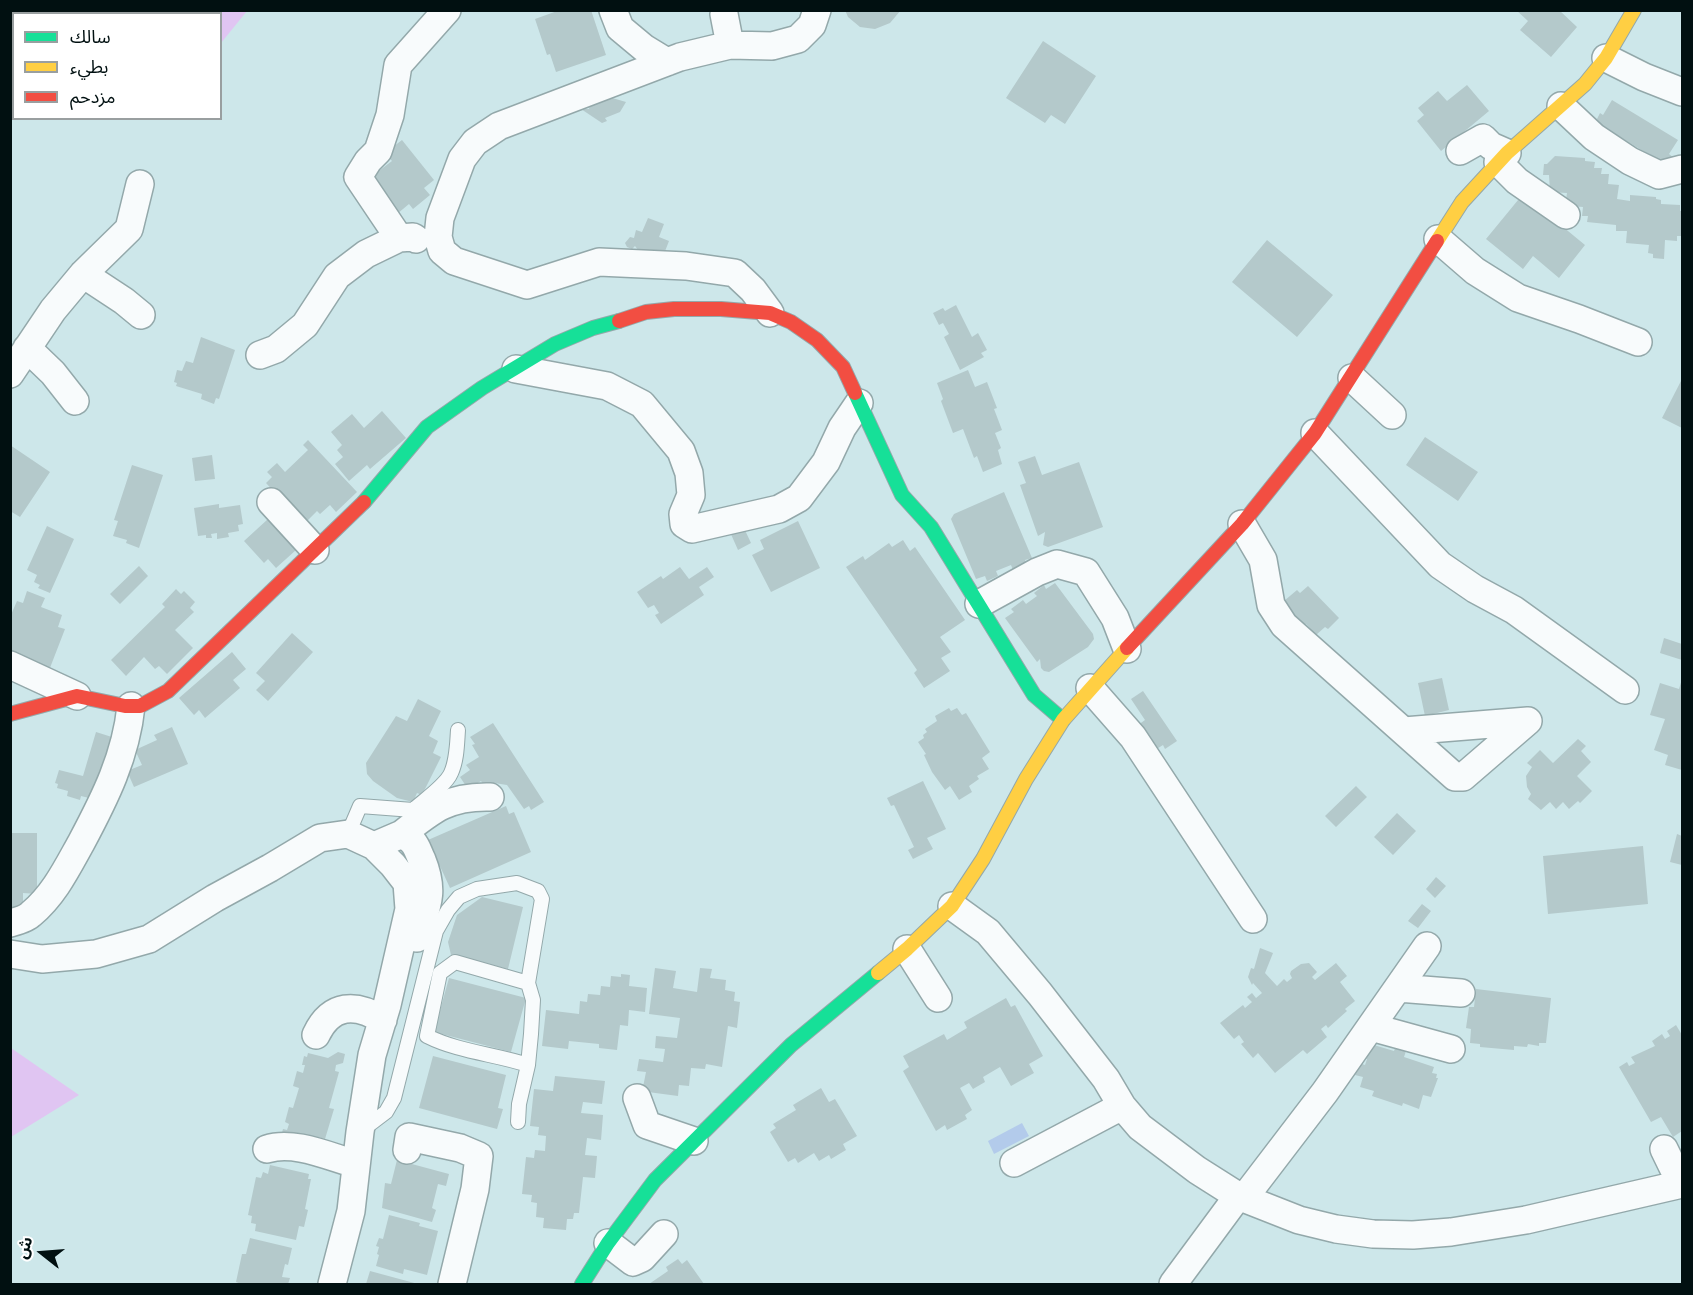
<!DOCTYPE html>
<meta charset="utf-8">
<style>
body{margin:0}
#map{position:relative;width:1693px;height:1295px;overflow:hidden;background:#cde7ea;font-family:Georgia,"Noto Sans Arabic",serif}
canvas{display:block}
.frame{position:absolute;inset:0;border:12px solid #011011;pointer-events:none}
.legend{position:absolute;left:12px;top:12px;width:210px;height:108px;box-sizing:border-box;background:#fff;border:2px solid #999fa0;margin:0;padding:8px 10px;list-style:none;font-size:18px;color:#011011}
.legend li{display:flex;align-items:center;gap:12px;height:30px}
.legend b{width:30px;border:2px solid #999fa0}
.north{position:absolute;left:12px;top:1223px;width:60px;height:60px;-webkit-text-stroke:4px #fff;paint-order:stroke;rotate:287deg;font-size:16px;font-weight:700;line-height:24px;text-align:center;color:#011011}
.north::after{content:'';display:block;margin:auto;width:21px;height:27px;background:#011011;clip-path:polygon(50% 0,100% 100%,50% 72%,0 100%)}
</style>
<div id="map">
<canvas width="1693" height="1295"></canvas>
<div class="frame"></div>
<ul class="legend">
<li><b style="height:8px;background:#16e098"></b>سالك</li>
<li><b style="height:8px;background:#ffcf43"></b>بطيء</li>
<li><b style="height:8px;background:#f24e42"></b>مزدحم</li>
</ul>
<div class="north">ش</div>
</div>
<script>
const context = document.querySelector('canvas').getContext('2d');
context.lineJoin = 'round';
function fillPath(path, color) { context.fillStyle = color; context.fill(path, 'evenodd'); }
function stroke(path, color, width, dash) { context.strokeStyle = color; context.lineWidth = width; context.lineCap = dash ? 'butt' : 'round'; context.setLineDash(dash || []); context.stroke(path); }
const green = new Path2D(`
 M10,11L11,10L247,11L221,43L220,14H14V114L11,115Z
 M11,1048L79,1095L11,1137Z`);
const water = new Path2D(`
 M1022,1123L1029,1136L994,1154L988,1141Z`);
const building = new Path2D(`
 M560,10H591L606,55L556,72L550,54L547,55L535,19Z
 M845,10H901L890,23L875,29L860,27L848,17Z
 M1516,10H1559L1577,27L1551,57L1520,30L1528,21Z
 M1043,41L1096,76L1065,124L1051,115L1045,123L1006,98Z
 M1467,85L1489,111L1441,151L1417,121L1424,115L1418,108L1438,91L1447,101Z
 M609,97L626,102L620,112L605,118L607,121L602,123L581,109H589L591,102Z
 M1612,100L1678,140L1669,154L1674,158L1669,167L1599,124L1597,119L1600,113L1603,115Z
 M402,140L434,180L424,188L430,195L413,209L409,204L397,214L364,172L375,164L380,170L392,161L385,153Z
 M1555,156L1585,158V161L1595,162L1594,168H1602L1601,174H1609L1608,184L1619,185L1617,199L1630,201V195L1656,197V199L1661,200V204L1680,205V211H1682V236H1677V241L1665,240L1664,259L1653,258V254L1648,253L1649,245L1626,243L1627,231H1616V225L1587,222L1588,216H1582L1583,207L1570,206L1571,200H1566L1567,193L1550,192L1549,175H1543L1544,164H1547Z
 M1523,194L1585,245L1559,278L1533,256L1523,269L1486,239Z
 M648,218L664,224L659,237L669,241L662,259L641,254L635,246L632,249L627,247L625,243L630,237L634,238L636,230L642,232Z
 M1267,240L1333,295L1297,337L1232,282Z
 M956,305L972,337L978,333L987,350L981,353L984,357L960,370L944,337L949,334L943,323L939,325L933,313L943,308L945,311Z
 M201,337L235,350L219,399L216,398L214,404L201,399L202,394L176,386L177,383L174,382L177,370L182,371L186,361L193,363Z
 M968,370L975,387L987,382L997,408L994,409L1002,430L995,433L1001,448L998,450L1002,464L983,472L977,456L974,458L963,429L953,433L941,401L943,399L937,383Z
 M1682,379V428L1662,418Z
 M382,411L406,438L370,469L367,465L349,481L335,464L343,457L337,450L342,445L331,432L352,414L364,428Z
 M1425,437L1478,472L1458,501L1406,465Z
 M308,440L357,492L336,512L330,505L320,514L317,511L304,524L266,483L272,477L267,472L277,463L285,472L308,450L303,445Z
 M10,445L50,472L20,517L10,511Z
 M212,455L215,479L195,481L192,458Z
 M1035,456L1042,475L1079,462L1103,527L1048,547L1043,545L1045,532L1038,536L1020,485L1026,483L1018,462Z
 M132,465L163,475L139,548L126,543L127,540L113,536L118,521L114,520Z
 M1004,492L1032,558L1025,560L1027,565L1013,570L1011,565L996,571L998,576L987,581L985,576L976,579L951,519L954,514Z
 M219,504V508L240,505L243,524L238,525L239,531L228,533L229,537L217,539V533L211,534L212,538H206V535L198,536L194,508Z
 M268,519L296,550L276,568L268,559L264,563L244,541Z
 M798,521L820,568L771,592L752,555L764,549L760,540Z
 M47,526L74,539L50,593L38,588L40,585L34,582L37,575L27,570Z
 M743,526L751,543L738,550L730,532Z
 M903,540L910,551L915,547L965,620L940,637L951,652L941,658L950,671L924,688L914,673L917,670L846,567L863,556L865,560L889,543L892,547Z
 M139,566L148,576L120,604L110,594Z
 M680,567L689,579L707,567L714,577L699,587L704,595L661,624L655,615L659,613L654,605L648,608L637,592L661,576L663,579Z
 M1055,583L1093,634L1094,639L1088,647L1049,672L1044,671L1041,668L1040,659L1037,662L1005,618L1014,612L1011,609L1023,600L1026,604L1037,596L1034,593L1044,585L1046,589Z
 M1308,586L1339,618L1328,629L1325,627L1316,635L1306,624L1302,627L1288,612L1291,609L1284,601L1297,590L1300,593Z
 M176,589L181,594L184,591L195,602L190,608L194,612L175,630L193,648L167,674L159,666L155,669L144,657L126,676L111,660L165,607L162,604Z
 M27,591L45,598L41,607L62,615L58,627L65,629L48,673L10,657V617L17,601L23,603Z
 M292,633L313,652L268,701L256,690L265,681L256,673Z
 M1664,638L1682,644V660L1660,653Z
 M232,652L246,669L233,680L240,688L205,718L199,710L194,715L179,698Z
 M1442,678L1449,710L1425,716L1418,683Z
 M1682,679V770L1665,765L1668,755L1654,750L1665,719L1650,715L1660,683L1679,689Z
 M1143,691L1177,741L1165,749L1163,745L1155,750L1138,725L1145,720L1131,699Z
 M418,699L441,711L429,736L438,741L433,753L441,757L422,795L417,793L413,802L397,798L373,781L367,774L366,763L396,716L407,721Z
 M949,708L951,711L957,708L962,715L966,713L990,752L982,758L989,769L977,776L979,779L969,786L972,792L959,800L950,786L945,790L932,772L924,755L926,754L918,742L924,738L923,735L927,732L925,729L937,721L935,716Z
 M493,723L544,802L531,810L529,806L524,809L507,785L488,782L484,785L481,781L468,789L460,777L470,770L466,765L479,757L472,745L475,744L470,737Z
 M172,727L188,764L134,787L127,771L142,765L135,750L157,740L154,735Z
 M96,732L115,738L95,792L91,791L89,798L81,796L80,800L67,796L68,791L57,788L58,784L55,783L59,770L83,776Z
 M1578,739L1586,746L1581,751L1591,762L1577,776L1592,791L1580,803L1578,801L1569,809L1563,802L1556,809L1550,802L1541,810L1528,799L1531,794L1527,787L1526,776L1532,767L1527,763L1540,750L1553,763Z
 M923,781L946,829L927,838L933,849L913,859L908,850L914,847L894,805L891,806L887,798Z
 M1356,786L1367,797L1336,827L1325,816Z
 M506,806L509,814L514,812L531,852L450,888L428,840Z
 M1397,813L1416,831L1393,855L1374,837Z
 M10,833H37V894L23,893V907H10Z
 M1677,834L1682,836V865L1670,862Z
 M1643,846L1648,904L1548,914L1543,856Z
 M1436,877L1446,886L1435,898L1426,889Z
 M482,897L523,907L508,969L451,955L448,942L457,915Z
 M1422,904L1431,911L1418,928L1408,921Z
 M1260,948L1273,953L1265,973L1277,986L1284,979L1287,982L1292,978L1290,974L1291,971L1301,964L1309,963L1317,972L1312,977L1315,980L1336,963L1347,976L1340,982L1355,1001L1345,1009L1347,1011L1328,1028L1326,1025L1321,1029L1327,1037L1307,1054L1303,1050L1275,1073L1258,1053L1253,1058L1241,1044L1244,1042L1239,1035L1234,1039L1220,1023L1243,1005L1245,1008L1252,1002L1247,997L1252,993L1256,998L1262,993L1253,983L1252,985L1248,977L1251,968L1254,969Z
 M655,968L676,971L673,988L697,992L700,968L712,969L710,978L726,980L725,990L735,992L734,1001L740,1002L737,1028L728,1026L722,1067L706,1064L705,1069L691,1068L689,1086L679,1085L678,1096L648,1092L643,1087L646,1072L637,1071L639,1059L663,1062L665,1049L655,1048L656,1036L677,1038L680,1018L649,1014Z
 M621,974L630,975L629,986L647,988L645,1012L629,1010L628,1026L620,1025L617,1050L599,1048V1044L569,1041L568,1049L542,1046L546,1010L579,1014L580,1001L587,1002L588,994L600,995L601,986L610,987L611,976L621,977Z
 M449,978L526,998L511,1052L434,1032Z
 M1476,989L1551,998L1546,1043H1539V1046L1528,1044L1527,1047L1514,1046V1050L1480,1047V1044L1470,1043L1471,1029L1466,1028L1469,1007H1474Z
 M1006,998L1011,1007L1015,1005L1043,1056L1029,1064L1034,1073L1011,1086L1000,1067L983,1077L985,1082L973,1089L969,1083L960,1088L972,1110L965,1115L967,1119L947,1130L945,1125L936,1131L903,1071L909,1067L903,1056L944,1034L947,1040L967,1028L964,1022Z
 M1676,1025L1682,1035V1131L1673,1137L1661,1117L1651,1122L1619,1067L1627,1062L1629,1066L1635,1063L1631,1057L1655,1046L1652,1041L1662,1034L1665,1039L1670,1036L1667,1031Z
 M1374,1045L1394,1051L1396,1045L1407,1048L1404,1057L1434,1067L1432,1073L1437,1074L1436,1078H1438L1431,1097L1423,1095L1419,1109L1403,1103L1402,1106L1372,1096L1374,1091L1360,1087L1363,1077L1355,1075L1359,1063L1365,1065L1367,1059L1362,1057L1366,1046L1373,1049Z
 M338,1052L345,1054L343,1063L336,1065L335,1071L339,1072L329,1108L334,1109L325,1139L318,1137L316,1145L281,1136L283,1129L287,1130L289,1124L285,1122L289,1107L293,1108L299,1088L293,1086L297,1071L303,1073L305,1065H302L304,1056L307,1057L308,1053L328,1058Z
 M433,1056L506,1075L498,1108L503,1109L497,1129L419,1108Z
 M555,1076L605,1081L602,1104L583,1102L581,1113L603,1115L601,1140L587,1138L585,1155L597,1156L595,1178L583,1177L579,1213H574L573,1219H567L566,1230L543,1228L544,1218L536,1217L537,1203L531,1202L532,1195L522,1194L526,1157L534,1158L535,1150L545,1151L546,1136L538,1135L539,1127L530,1126L534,1089L553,1091Z
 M821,1088L829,1102L835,1099L857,1136L843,1144L846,1150L831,1159L829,1155L819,1161L814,1153L798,1163L795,1158L788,1162L770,1132L776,1128L773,1124L796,1110L793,1105Z
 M397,1160L449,1174L446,1186L438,1184L432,1208L436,1210L432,1222L382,1208L385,1183L391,1184Z
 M270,1165L309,1174L308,1179H311L305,1209L308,1210L304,1227L299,1226L296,1240L255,1231L256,1224L251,1223L252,1216L248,1215L256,1177L261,1178L263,1172L268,1174Z
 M389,1215L420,1223L419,1226L438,1231L427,1275L404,1269L403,1274L376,1266L379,1255L377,1254L379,1247L376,1246L379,1238L383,1239Z
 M250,1238L292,1248L288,1265L285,1264L282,1277L290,1278L288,1284H241L236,1282L242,1254H246Z
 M678,1259L682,1264L687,1260L704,1284H649L668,1271L666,1267Z
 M370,1271L418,1284H366Z`);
const lane = new Path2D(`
 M348,834L360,806L413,810C423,801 446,785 451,773C457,760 457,744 458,730
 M528,1065C495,1054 459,1052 427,1036L440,973L455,962L528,983
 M361,1131L386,1112L394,1098L436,931L448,910L459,897L477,889L517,883L538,891L542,899L528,983L533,1000L531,1034L528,1065L519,1104L518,1122`);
const street = new Path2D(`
 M613,10L620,28L644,48L667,62
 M724,14L730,45
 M1606,58L1644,77L1682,92
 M1561,106L1594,137L1630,161L1659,175L1682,169
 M1460,151L1483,138L1491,146L1507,153
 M1498,162L1517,181L1566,215
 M399,238L358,177L368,161L378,151L390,115L398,65L447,10
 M1438,239L1475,271L1518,298L1579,319L1638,342
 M83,274L124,301L141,315
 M770,313L753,290L735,273L686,266L599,262L527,285L454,261L442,251L438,237L440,218L462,159L475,142L499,126L680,57L730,45L772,46L798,39L812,25L817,10
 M27,348L53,373L75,401
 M260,355L276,349L305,325L337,276L366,254L399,238L413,237L416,239
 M516,369L607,386L642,404L681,451L689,473L691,495L683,514L684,524L692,529L779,509L799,498L826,462L842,428L859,403
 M10,374L53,310L83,274L129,229L140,184
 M1352,378L1392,415
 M1315,433L1440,565L1475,589L1514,610L1625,690
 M271,502L315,550
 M1242,524L1263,560L1271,605L1284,625L1455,777H1463L1528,721L1404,731
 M979,604L1037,572L1057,564L1086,572L1115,618L1127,649
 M10,665L77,696
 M1090,688L1133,737L1253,919
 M402,834C433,809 449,796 490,797
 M374,846L402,834C417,843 415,845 422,860C435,892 427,906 417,938
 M952,906L988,932L1040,994L1106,1079L1122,1106L1140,1127L1197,1170L1238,1196L1299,1220L1336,1229L1373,1234L1413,1235L1451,1232L1526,1220L1682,1184
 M10,923C17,921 26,919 31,914C54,895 67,868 81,843C105,798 126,756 131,706
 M907,949L938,998
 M10,954L42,959L96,954L149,939L215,898L270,868L320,838L348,834L374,846L393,865L407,883L409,909L387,1005L372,1055L360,1132L351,1211L332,1284
 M1398,988L1461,993
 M1371,1027L1451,1049
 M316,1035C331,1003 356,1003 383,1020
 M637,1098L647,1125L694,1141
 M267,1149C294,1140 330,1157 356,1164
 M1664,1149L1681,1184
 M407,1150L409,1137L460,1148L479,1156L475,1189L452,1284
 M1014,1163L1122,1106
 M1244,1198L1325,1092L1427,946
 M608,1243L633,1262L642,1258L664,1234
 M1173,1284L1238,1196`);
const fast = new Path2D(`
 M855,393L902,495L931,527L1034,695L1063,720
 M364,502L427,427L482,388L555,344L593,328L619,321
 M582,1284L608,1243L655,1180L791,1045L878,973`);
const slow = new Path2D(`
 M1437,241L1462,202L1507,153L1585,84L1606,58L1634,10
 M878,973L907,949L952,906L983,859L1026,779L1063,720L1127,648`);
const jam = new Path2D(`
 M619,321L646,312L674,309H721L770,313L791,322L817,340L843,367L855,393
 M1127,648L1242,524L1315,433L1437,241
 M10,714L77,696L125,706H140L168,691L364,502`);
fillPath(green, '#e0c5f2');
fillPath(water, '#b3cbeb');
fillPath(building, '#b4c9cb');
stroke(lane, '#93a8aa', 16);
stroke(street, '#93a8aa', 30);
stroke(fast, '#93a8aa', 16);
stroke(slow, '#93a8aa', 16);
stroke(jam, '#93a8aa', 16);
stroke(lane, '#f8fbfc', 14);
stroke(street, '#f8fbfc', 27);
stroke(fast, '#16e098', 14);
stroke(slow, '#ffcf43', 14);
stroke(jam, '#f24e42', 14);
</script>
